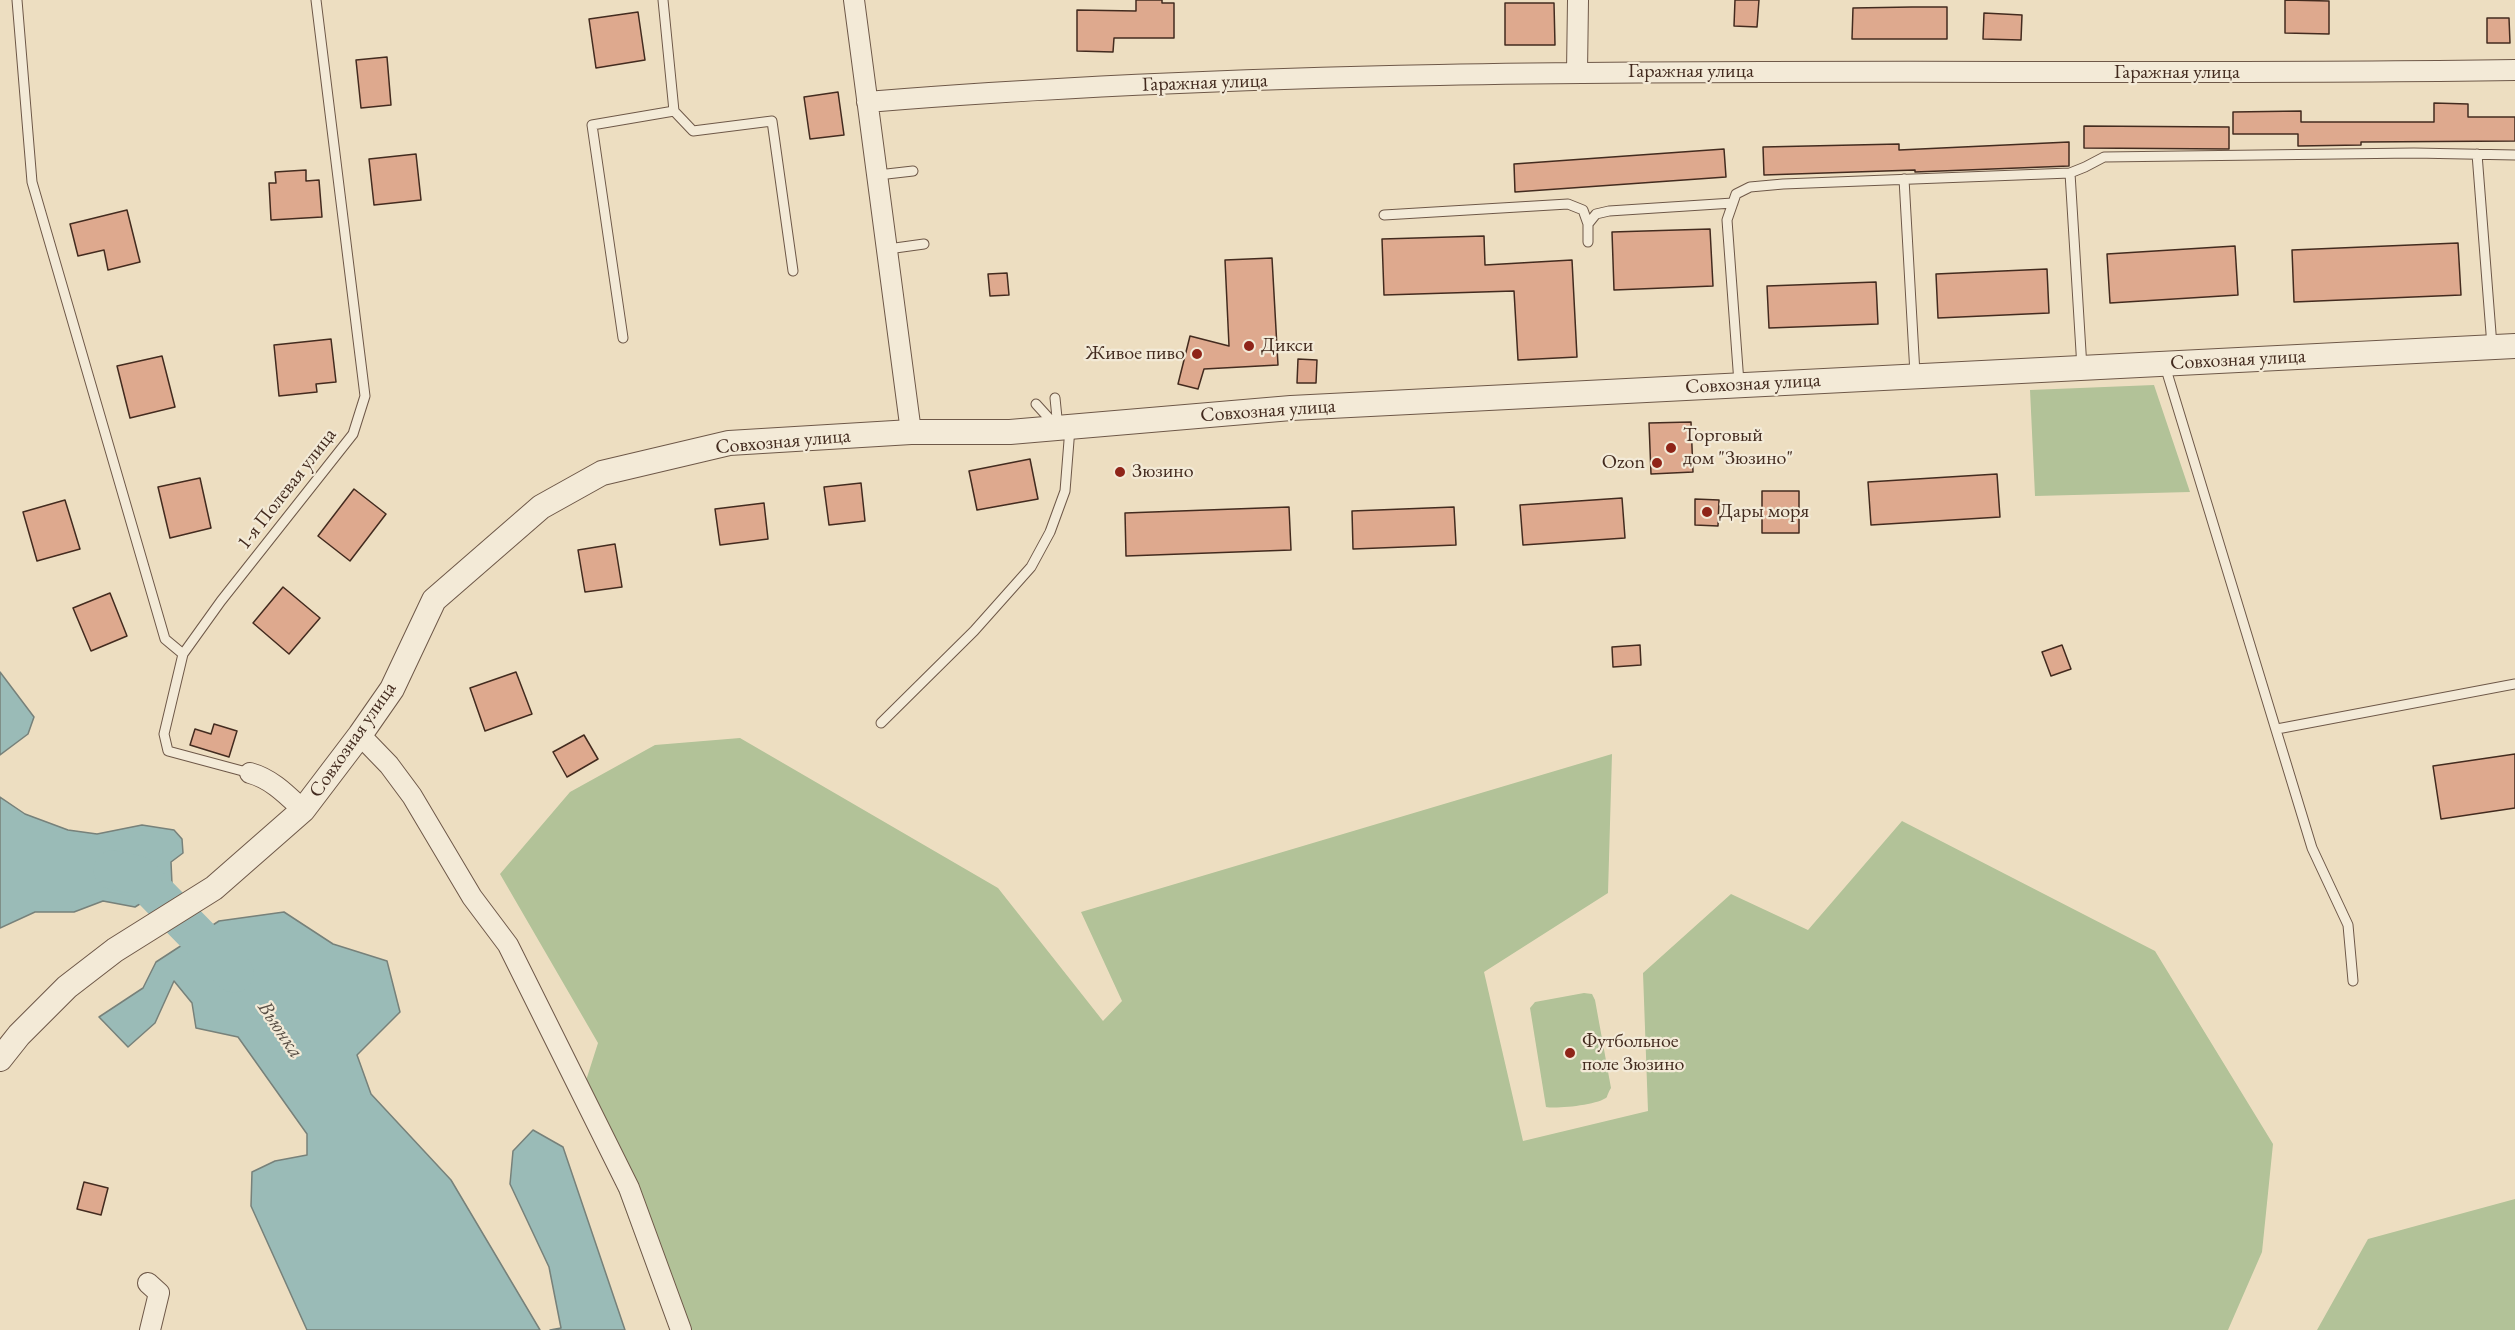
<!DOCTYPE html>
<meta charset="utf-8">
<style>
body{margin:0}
canvas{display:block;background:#eddec1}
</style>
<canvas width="2515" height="1330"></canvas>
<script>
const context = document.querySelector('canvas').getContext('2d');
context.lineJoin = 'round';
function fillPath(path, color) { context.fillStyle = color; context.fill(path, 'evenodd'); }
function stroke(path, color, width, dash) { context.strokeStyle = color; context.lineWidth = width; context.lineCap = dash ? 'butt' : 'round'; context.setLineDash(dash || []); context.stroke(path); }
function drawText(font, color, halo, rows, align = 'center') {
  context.font = font + ' "EB Garamond",serif'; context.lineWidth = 4.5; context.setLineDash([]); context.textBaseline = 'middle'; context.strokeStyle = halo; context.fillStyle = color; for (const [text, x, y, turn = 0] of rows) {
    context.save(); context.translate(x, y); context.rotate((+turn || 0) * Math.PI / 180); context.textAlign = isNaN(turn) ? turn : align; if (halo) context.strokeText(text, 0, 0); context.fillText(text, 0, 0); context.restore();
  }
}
const green = new Path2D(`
 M2154,385L2190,492L2035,496L2030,390Z
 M740,738L998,888L1103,1021L1122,1001L1081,912L1612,754L1608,893L1484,972L1523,1141L1648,1111L1643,973L1731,894L1808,930L1902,821L2155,951L2273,1144L2262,1252L2228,1330H670L582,1093L598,1043L500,874L570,792L655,745Z
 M1584,993L1592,994L1595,1000L1611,1088C1610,1089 1607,1096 1607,1097C1599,1105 1557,1109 1546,1107L1530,1008L1535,1002Z
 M2515,1199V1330H2317L2368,1239Z`);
const water = new Path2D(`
 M0,672L34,717L28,734L0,755Z
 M0,797L25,814L68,830L97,834L142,825L174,830L182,839L183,853L171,862L172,884L135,907L103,901L74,912H35L0,928Z
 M284,912L333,944L387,961L400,1012L357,1055L371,1094L451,1180L540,1330H307L251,1206L252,1172L275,1161L307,1155V1134L238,1037L196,1028L192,1003L174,981L155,1023L128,1047L99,1017L143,988L156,962L219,921Z
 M533,1130L563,1147L625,1330H550L561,1328L549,1267L510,1184L513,1151Z`);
const river = new Path2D(`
 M113,870L138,875L234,973`);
const building = new Path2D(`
 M1136,0H1162V3H1174V38H1114L1113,52L1077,51V10L1136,11Z
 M1735,0H1759L1757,27L1734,26Z
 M2285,0L2329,1V34L2285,33Z
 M1505,3H1554L1555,45H1505Z
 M1912,7H1947V39H1852L1853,8Z
 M638,12L645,60L596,68L589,19Z
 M1984,13L2022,15L2021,40L1983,39Z
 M2487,18H2509L2510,43H2487Z
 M387,57L391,105L361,108L356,60Z
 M838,92L844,135L810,139L804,97Z
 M2434,103L2468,104V117H2515V141L2361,142V145L2298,146V134H2233V112L2301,111V122H2434Z
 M2084,126L2229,127V149L2084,148Z
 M2069,142V166L1915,172V170L1764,175L1763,147L1899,144V150Z
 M1724,149L1726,177L1515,192L1514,164Z
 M416,154L421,200L374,205L369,159Z
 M306,170V181L319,180L322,217L271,220L269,183H276L275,172Z
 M127,210L140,262L108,270L104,250L78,256L70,224Z
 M1710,229L1713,286L1614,290L1612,232Z
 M1484,236L1485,265L1572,260L1577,357L1518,360L1514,291L1384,295L1382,239Z
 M2458,243L2461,295L2294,302L2292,250Z
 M2235,246L2238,295L2110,303L2107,254Z
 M1272,258L1278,365L1204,369L1198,389L1178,384L1190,336L1229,346L1225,260Z
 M2047,269L2049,313L1938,318L1936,274Z
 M1007,273L1009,295L990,296L988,274Z
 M1876,282L1878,324L1769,328L1767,286Z
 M331,339L336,382L316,384L317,392L279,396L274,345Z
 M162,356L175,407L130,418L117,366Z
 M1298,359L1317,360L1316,383H1297Z
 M1691,422L1693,472L1651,474L1649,423Z
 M1030,459L1038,499L977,510L969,471Z
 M1997,474L2000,517L1871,525L1868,482Z
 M200,478L211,528L170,538L158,487Z
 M861,483L865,521L829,525L824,487Z
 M354,489L386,514L350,561L318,536Z
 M1762,491H1799V533H1762Z
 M1622,498L1625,538L1523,545L1520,505Z
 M1695,499L1719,500L1718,526L1695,525Z
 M65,500L80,549L37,561L23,512Z
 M764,503L768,539L720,545L715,509Z
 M1289,507L1291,550L1126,556L1125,513Z
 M1454,507L1456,545L1353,549L1352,511Z
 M615,544L622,587L585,592L578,550Z
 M283,587L320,618L289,654L253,623Z
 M110,593L127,636L91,651L73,608Z
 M1640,645L1641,665L1613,667L1612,647Z
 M2062,645L2071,669L2051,676L2042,652Z
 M516,672L532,714L485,731L470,688Z
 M214,724L237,731L229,757L190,745L195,729L211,734Z
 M584,735L598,759L567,777L553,752Z
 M2515,754V808L2441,819L2433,766Z
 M84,1182L108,1188L101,1215L77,1209Z`);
const service = new Path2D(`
 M17,0L32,182L165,639L183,654
 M674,111L693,131L772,121L793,271
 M2477,154L2492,346
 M2070,173L2082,368
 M878,175L913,171
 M1904,179L1915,374
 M1384,215L1568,204L1583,210L1588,224V242
 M1588,224L1596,214L1609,211L1733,203
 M888,249L924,244
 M623,338L592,125L674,111L663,0
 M2165,366L2312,848L2348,925L2353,981
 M1739,383L1727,220L1736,194L1750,187L1783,184L2070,173L2085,167L2104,157L2414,153L2515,155
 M1055,398L1058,428
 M1036,404L1056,426
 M881,723L974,631L1031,567L1050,532L1065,491L1070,428
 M2277,729L2515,684
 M250,773L168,751L164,734L183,654L221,601L353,434L365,396L316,0`);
const minor = new Path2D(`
 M854,0L911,432
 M1577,72L1578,0
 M867,102C1415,57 1966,78 2515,70
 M360,735L389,765L412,796L472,897L508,945L629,1188L681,1330
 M250,773C272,779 287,795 303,810
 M148,1283L159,1293L150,1330`);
const tertiary = new Path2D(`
 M0,1059L19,1035L67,987L115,950L214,888L303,810L360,735L392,689L434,600L541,507L602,473L729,443L911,432H1010L1291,408L2515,346`);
const markers = [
 [1249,346,6,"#8f2418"],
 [1197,354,6,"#8f2418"],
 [1671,448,6,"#8f2418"],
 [1657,463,6,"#8f2418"],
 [1120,472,6,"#8f2418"],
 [1707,512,6,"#8f2418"],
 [1570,1053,6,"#8f2418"]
];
const streetNames = [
 ["Гаражная улица",1691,72],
 ["Гаражная улица",2177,73],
 ["Гаражная улица",1205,83,-2],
 ["Совхозная улица",2238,360,-3],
 ["Совхозная улица",1753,384,-3],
 ["Совхозная улица",1268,411,-4],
 ["Совхозная улица",783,442,-5],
 ["1-я Полевая улица",287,489,-52],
 ["Совхозная улица",353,740,-55]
];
const poiNames = [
 ["Дикси",1261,346],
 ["Живое пиво",1185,354,"right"],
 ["Торговый",1683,436],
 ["дом \"Зюзино\"",1683,459],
 ["Ozon",1645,463,"right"],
 ["Зюзино",1132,472],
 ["Дары моря",1719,512],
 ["Футбольное",1582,1042],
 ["поле Зюзино",1582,1065]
];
const waterNames = [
 ["Вьюнка",280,1030,56]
];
fillPath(green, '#b2c298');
fillPath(water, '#9abbb7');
stroke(water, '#77817a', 1.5);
stroke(river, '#9abbb7', 39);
fillPath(building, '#dea98e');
stroke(building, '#432b1f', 1.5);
stroke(service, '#6e5848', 11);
stroke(minor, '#6e5848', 22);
stroke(tertiary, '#6e5848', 26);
stroke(service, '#f3ead7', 9);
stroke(minor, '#f3ead7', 20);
stroke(tertiary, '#f3ead7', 24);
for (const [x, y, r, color] of markers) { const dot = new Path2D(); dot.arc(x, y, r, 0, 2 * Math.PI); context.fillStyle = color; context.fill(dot); stroke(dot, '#f3ead7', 2); }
drawText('20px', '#432b1f', '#f3ead7', streetNames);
drawText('20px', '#432b1f', '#f3ead7', poiNames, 'left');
drawText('italic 21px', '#594f45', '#f3ead7', waterNames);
</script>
